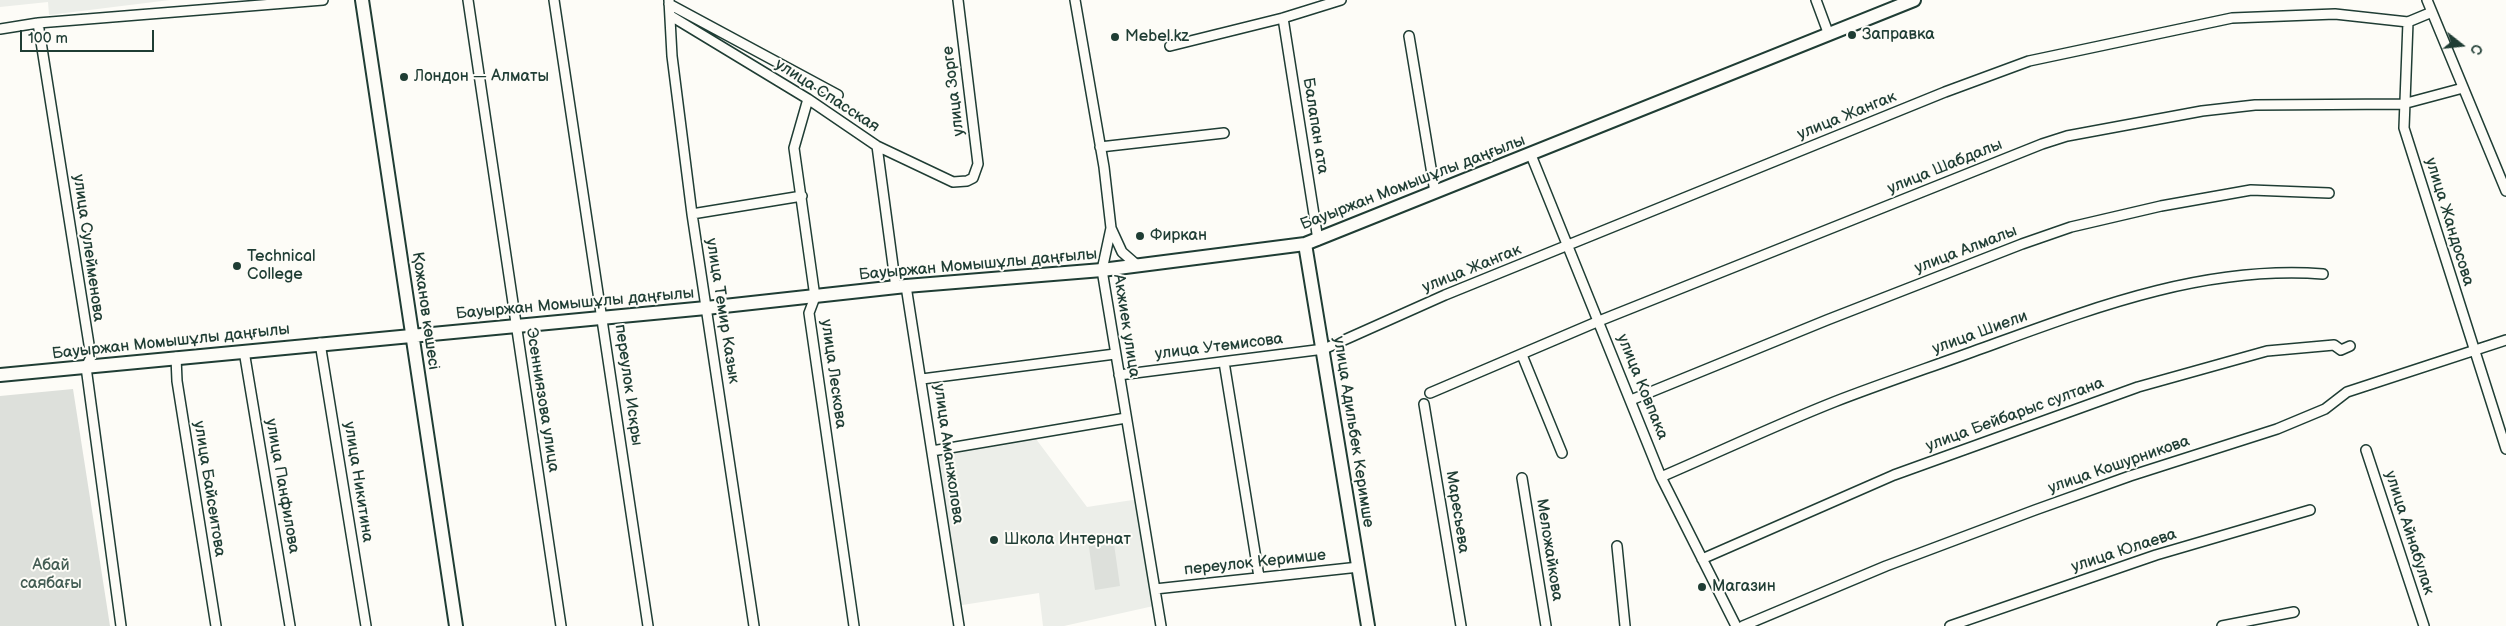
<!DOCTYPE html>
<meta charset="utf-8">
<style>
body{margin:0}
#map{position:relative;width:2506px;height:626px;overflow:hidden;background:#fdfcf7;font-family:"Balsamiq Sans",sans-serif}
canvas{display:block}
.north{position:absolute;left:2436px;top:20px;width:50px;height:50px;-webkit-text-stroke:4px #fdfcf7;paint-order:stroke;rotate:106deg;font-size:14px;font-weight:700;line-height:20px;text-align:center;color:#1f3d34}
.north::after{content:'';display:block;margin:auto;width:18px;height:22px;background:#1f3d34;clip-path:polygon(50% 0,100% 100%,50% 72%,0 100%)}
.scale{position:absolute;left:20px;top:30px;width:134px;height:22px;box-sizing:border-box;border:2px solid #1f3d34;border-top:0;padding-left:6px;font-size:15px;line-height:18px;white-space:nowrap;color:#1f3d34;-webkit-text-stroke:4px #fdfcf7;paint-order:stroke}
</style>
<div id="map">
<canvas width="2506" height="626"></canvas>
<div class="north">С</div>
<div class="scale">100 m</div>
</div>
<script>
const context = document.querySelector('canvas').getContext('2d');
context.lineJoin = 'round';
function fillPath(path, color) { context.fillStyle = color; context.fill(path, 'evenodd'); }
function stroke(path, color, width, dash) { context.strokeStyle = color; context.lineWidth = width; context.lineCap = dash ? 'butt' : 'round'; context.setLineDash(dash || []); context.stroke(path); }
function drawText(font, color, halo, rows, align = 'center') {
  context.font = font + ' "Balsamiq Sans",sans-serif'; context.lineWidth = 4; context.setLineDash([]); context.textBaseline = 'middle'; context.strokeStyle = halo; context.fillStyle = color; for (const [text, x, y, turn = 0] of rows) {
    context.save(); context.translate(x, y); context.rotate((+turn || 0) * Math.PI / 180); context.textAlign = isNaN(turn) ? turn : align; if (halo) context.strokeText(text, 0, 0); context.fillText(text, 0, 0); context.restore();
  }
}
const built = new Path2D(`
 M0,0H170L49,15L48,2L0,7Z
 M1033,435L1087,507L1139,499L1158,605L1064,626H1043L1039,593L956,606L932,451Z`);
const green = new Path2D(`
 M73,389L110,626H0V396Z
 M1113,537L1120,586L1095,590L1088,540Z`);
const street = new Path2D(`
 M468,0L561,626
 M554,0L648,626
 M669,0L672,56L692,214L754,626
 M1075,0L1104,167L1111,228L1102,270L1161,626
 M1816,0L1829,35
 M2427,0L2506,191
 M669,4L838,95
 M2432,12L2408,22L2404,128L2506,449
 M671,16L808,99L877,146L953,182L967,181L973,178L978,164L958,0
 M1283,18L1318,240
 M38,23L91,357L86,367L121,626
 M0,29L38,23L323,0
 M1409,36L1435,192
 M1170,46L1283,18L1341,0
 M808,99L794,148L815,297L809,313L854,626
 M877,146L896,288
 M1100,147L1224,133
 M1531,155L1661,477L1736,626
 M692,214L802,196
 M1111,228L1122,252L1138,266
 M906,286L959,626
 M320,343L366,626
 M244,351L290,626
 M1522,355L1562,453
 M176,357L177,381L216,626
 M1224,362L1259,577
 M1119,375L1324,349L1445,295L1945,92L2029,61L2232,18L2335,14L2408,22
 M922,379L1115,354
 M1430,393L1599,321L2042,144L2067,136L2202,111L2255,105L2403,104L2463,88
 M1631,400L1827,320L2022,244L2071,227L2161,206L2251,190L2329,193
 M1424,404L1461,626
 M2366,450L2424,626
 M932,451L1126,418
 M1661,477C1719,452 1776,425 1834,402C1883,383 1934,366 1983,348C2093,308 2204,265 2323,274
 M1522,478L1546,626
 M1617,546L1625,626
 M1702,559L1894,475L2138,387L2267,351L2334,345L2341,350L2350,346
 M1155,589L1359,567
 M1743,626L1886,566L2035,510L2130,476L2277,429L2325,409L2347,392L2506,340
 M1950,626L2156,555L2310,510
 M2222,626L2294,612`);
const secondary = new Path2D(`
 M362,0L456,626
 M1305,244L1368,626
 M0,375L706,308L906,286L1102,270L1305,244L1914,0`);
const markers = [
 [1852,35,5,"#1f3d34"],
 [1115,37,5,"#1f3d34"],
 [404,77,5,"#1f3d34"],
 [1140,236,5,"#1f3d34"],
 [237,266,5,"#1f3d34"],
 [994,540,5,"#1f3d34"],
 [1702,587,5,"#1f3d34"]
];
const poiNames = [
 ["Заправка",1862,35],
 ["Mebel.kz",1125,37],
 ["Лондон — Алматы",414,77],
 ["Фиркан",1150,236],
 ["Technical",247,257],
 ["College",247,275],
 ["Школа Интернат",1004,540],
 ["Магазин",1712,587]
];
const streetNames = [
 ["улица Зорге",954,91,-97],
 ["улица Спасская",827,96,33],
 ["улица Жангак",1847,116,-22],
 ["Балапан ата",1315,126,81],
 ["улица Шабдалы",1945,167,-22],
 ["Бауыржан Момышұлы даңғылы",1413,183,-21],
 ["улица Жандосова",2449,222,73],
 ["улица Сулейменова",88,248,82],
 ["улица Алмалы",1966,250,-21],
 ["Бауыржан Момышұлы даңғылы",978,265,-5],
 ["улица Жангак",1472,269,-22],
 ["Бауыржан Момышұлы даңғылы",575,304,-5],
 ["Қожанов көшесі",425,311,82],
 ["улица Темир Казык",722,311,81],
 ["Акжиек улица",1126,326,81],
 ["улица Шиели",1980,333,-20],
 ["Бауыржан Момышұлы даңғылы",171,342,-6],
 ["улица Утемисова",1219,347,-7],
 ["улица Лескова",833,374,82],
 ["переулок Искры",628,385,82],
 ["улица Ковпака",1642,387,68],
 ["Эсенниязова улица",542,400,81],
 ["улица Бейбарыс султана",2015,415,-20],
 ["улица Адильбек Керимше",1353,432,81],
 ["улица Аманжолова",948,454,82],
 ["улица Кошурникова",2119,465,-19],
 ["улица Никитина",358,482,81],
 ["улица Панфилова",282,486,80],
 ["улица Байсеитова",209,489,81],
 ["Маресьева",1457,512,81],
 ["улица Айнабулак",2409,533,72],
 ["Меложайкова",1549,550,81],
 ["улица Юлаева",2124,551,-18],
 ["переулок Керимше",1255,563,-6]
];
const parkNames = [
 ["Абай",51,566],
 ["саябағы",51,584]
];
fillPath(built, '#eceee9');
fillPath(green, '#dde0db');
stroke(street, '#1f3d34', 12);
stroke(secondary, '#1f3d34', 16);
stroke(street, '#fdfcf7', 9);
stroke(secondary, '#fdfcf7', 12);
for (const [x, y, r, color] of markers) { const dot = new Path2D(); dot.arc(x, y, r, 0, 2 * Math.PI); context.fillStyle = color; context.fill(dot); stroke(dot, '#fdfcf7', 2); }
drawText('16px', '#1f3d34', '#fdfcf7', poiNames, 'left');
drawText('16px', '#1f3d34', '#fdfcf7', streetNames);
drawText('16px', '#455e55', '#fdfcf7', parkNames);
</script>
